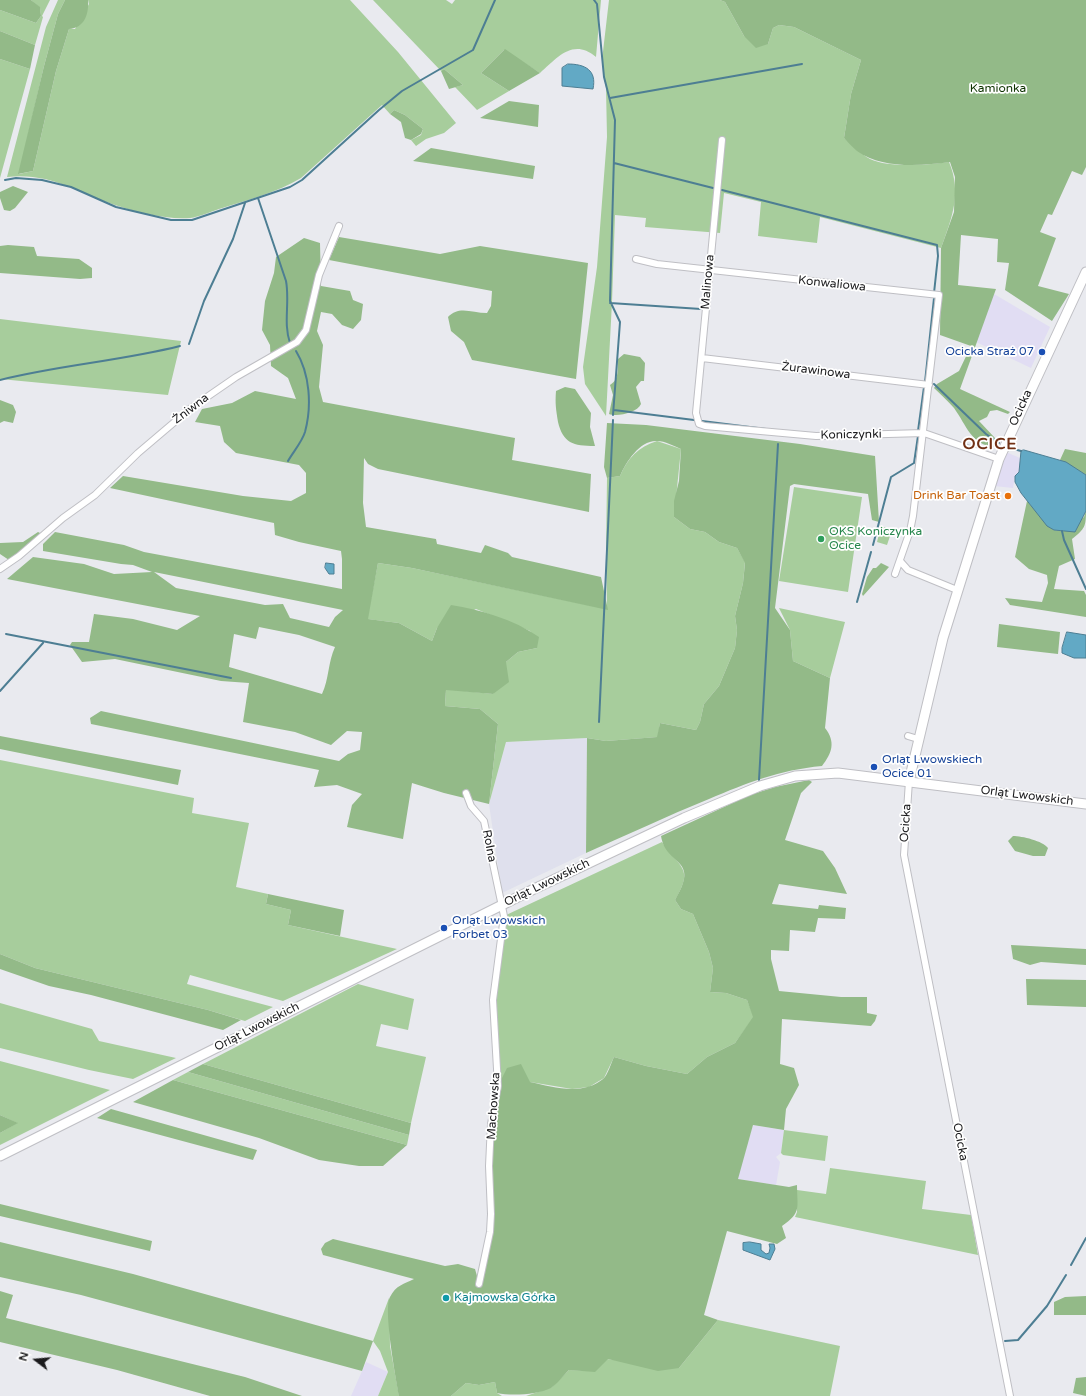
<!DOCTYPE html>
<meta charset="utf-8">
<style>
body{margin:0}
#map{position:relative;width:1086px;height:1396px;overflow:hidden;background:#e9eaef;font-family:"Varela Round",sans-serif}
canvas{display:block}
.north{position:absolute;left:16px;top:1340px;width:40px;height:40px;-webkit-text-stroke:3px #fff;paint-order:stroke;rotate:286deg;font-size:11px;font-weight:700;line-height:16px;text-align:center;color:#1b1b1d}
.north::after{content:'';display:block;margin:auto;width:14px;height:18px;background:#1b1b1d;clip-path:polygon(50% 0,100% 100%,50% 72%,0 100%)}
</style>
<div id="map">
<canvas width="1086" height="1396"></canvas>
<div class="north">N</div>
</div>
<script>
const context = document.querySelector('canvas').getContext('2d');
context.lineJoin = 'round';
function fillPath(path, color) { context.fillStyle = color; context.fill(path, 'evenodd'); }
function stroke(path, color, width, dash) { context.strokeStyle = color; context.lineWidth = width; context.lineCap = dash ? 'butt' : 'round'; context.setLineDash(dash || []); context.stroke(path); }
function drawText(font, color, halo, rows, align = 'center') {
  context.font = font + ' "Varela Round",sans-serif'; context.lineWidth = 3.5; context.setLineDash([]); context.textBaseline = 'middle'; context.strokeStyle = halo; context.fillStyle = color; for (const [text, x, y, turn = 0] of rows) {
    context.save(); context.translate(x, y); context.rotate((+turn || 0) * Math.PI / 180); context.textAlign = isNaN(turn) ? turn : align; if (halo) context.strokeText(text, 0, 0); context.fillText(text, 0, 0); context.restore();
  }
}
const commercial = new Path2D(`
 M994,294L1050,327L1031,368L976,342Z
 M1006,452L1020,458L1019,472L1015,476L1013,488L994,486Z
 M753,1125L784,1130L781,1153L776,1157L780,1162L776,1185L737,1179Z
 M366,1362L388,1372L378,1396H351Z`);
const built = new Path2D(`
 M587,738L586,853L502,893L489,804L506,742Z`);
const green = new Path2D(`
 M31,0H50L42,16L43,17L35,45L0,31V10L36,23L41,16L40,8Z
 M58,0H65L58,14L44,66L19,174L33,171L56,71L69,29H75L89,4L88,0H350L398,52L456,123L444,133L426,139L416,146L411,140L421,135L423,129L405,115L394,110L390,114L382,105L301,178C276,193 247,200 219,209C210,212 199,217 190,218C168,220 135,212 115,205C77,192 49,172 7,177L46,27Z
 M373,0H446L452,4L455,0H601L596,57C573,38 558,57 540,73L504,50L481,73L509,91L477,110L455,87L463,85L444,69L441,71Z
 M609,0H720L725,2L744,36L768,44L773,28L779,25L794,27L861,60L851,94L844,138C852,144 861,154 870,159C888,168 930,165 949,162C962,193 952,218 941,248L820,217L817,243L758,236L761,202L724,193L720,233L645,227L646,218L615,215L612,302L606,416L585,384L583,367L597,267L607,137L606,88L602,60Z
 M0,59L30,69L0,178Z
 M0,319L181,341L168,395L0,379Z
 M657,441L681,449L674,517L690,529L705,532L719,542L737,548L745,562L743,583L735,616L737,630L735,648L719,686L704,704L700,722L696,730L660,723L658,737L606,741L587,738L506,742L489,804L498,724L480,709L445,706L446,689L493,694L506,662L518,652L537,648L530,631L476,609L437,628L432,641L399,623L367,619L378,563L412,568L607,609L606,553L607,478L620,476C628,458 638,447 657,441Z
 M794,487L862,497L848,592L779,581Z
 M881,526L892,530L887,545L877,542Z
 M779,608L845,622L830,678L793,661L790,630Z
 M0,760L194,798L192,813L249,823L236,887L268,894L266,904L291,910L288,925L397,949L283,1001L190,975L187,984L273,1007L245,1021L208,1010L35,968L0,954Z
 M662,842C679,868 695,867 675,900L681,909L693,914L709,952L713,968L710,992L726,993L747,1000L754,1017L735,1043L707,1057L687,1074L646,1066L614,1057L604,1078L589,1087L572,1089L530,1082L498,1086L493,1000L504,916Z
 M358,984L414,999L408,1030L381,1024L376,1046L426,1057L411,1123L203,1064Z
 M0,1003L92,1029L99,1041L176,1058L133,1079L89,1070L0,1048Z
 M0,1061L110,1090L0,1145V1133L17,1123L0,1115Z
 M188,1072L409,1135L407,1145L173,1080Z
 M784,1130L828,1136L825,1161L783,1155L781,1153Z
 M830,1168L926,1181L922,1209L971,1215L978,1255L795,1217L797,1212V1190L826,1194Z
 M389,1298L390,1346L399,1396H378L388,1372L380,1351L373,1341Z
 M718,1320L840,1346L830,1396H526L552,1387L569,1370L595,1371L607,1359L679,1368Z
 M495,1382L497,1393L502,1396H451L466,1383L479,1385Z`);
const forest = new Path2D(`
 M0,0H31L40,7L41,16L36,23L0,10Z
 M65,0H88C89,15 84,28 69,29L56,71L33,171L18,174L44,66L58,14Z
 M720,0H1086V167L1082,175L1072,171L1052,215L1048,214L1040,232L1056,238L1038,286L1069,294L1052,321L1005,290L1009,263L997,262L998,239L961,235L958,285L996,289L960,389L1010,412L1008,414L997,410L990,411L987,417L979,421L995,438V447C971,445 967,426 954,408C948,401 941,395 934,388L937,384L959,371L971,346L940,335L941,248L954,212L955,177L950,162C920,166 882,169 857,151C852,147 848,142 844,138L851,94L861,60L794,27L779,25L773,28L768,44L756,48L744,36L725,2Z
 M0,31L35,45L30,69L0,59Z
 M505,49L540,73L509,91L481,73Z
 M444,69L463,85L449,89L441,71Z
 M509,101L539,105L538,127L480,118Z
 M394,110L405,115L423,129L421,134L411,140L405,138L401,122L390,114Z
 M431,148L535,166L533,179L413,161Z
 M13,186L28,192L15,208L10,211L4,210L0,198V192Z
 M339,237L440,254L480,246L588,263L576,379L472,360L464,342L451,331L448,317C459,305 472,313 487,313L491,306L492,291L329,260Z
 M304,238L320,243L321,286L350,291L353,300L363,304L361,320L353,329L342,325L332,314L321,312L317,331L323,345L319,387L323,402L515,438L512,460L591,474L589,512L378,469L368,464L364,458L363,503L366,527L436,539L437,544L481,553L485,545L508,553L512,557L601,577L608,610L412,568L378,563L368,619L399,623L432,641L437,628L451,605C481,610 513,619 539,637L537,648L518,652L506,662L509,682L493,694L446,690L445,706L480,709L498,724L489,804L444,793L412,783L403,839L347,827L352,805L362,794L337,785L314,787L319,770L91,724L90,718L101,711L339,761L348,754L360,750L362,732L347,731L331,745L295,732L243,722L249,683L221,681L115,659L82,662L70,645L72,642H89L94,614L133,619L177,630L200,616L7,579L33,557L84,564L114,574L152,572L133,565L121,564L43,551V544L55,532L124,545L144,552L342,589V559L341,551L299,542L275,535L274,523L110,488L123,476L243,496L291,501L306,493V473L299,465L236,453L224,442L220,426L195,422L202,409L232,403L255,391L296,399L288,378L271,366L270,345L262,330L265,301L274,273L276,257ZM154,572L343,610L335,617L329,627L290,618L283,604L265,605L176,588ZM259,627L299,635L335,647C328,662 329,679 322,694L229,667L234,634L256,639Z
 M8,245L34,247L37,256L79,259L92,268V278L80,279L0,273V246Z
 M624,354L640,357L645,363L644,381H641L636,387L641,404C637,413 617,417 609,414L613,395L610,385C620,379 617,369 618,359Z
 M565,387L575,389L591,413L590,427L595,446C573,446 563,443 558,422C556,409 555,404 556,391Z
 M0,400L13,405L16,412L13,423L4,421L0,423Z
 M607,423L646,425L800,444L875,456L879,522L872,520L868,494L794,484L790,486L775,608L790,630L793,661L830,678L825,728C836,742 832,753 822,766C779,770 747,783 709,799C667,816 627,835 586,853L587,738L606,741L657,737L660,723L696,730L700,722L704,704L719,686L735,648L737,630L735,616L743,583L745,563L737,548L719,542L705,532L690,529L674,517V501L679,481L681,449C674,446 665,441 657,441C640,440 626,462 620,476L607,478L604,467Z
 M1065,449L1086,453V475L1060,460Z
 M1027,501L1054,530L1063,531L1084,517L1086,511C1086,526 1085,529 1072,539L1075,559L1059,566L1054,589L1084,591L1086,595V617L1010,605L1005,598L1042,602L1048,583L1047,575L1029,569L1015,557Z
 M38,532L42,534L9,560L0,554V543L23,542Z
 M881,563L889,567L863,596L862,594L867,577L873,568H876Z
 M999,624L1060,632L1058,654L997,647Z
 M0,736L181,770L178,785L0,749Z
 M809,780L812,782L801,793L785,840L823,851L835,868L847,894L779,884L772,904L818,909L819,905L846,908L845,919L818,918L815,932L790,930L789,951L771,950V959L779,991L841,997H867V1013L877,1015L875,1021L871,1026L782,1019L780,1064L794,1068L799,1085L786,1109L784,1130L753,1125L738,1179L789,1187L797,1185C797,1208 802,1212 782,1226L786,1238L777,1244L727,1231L704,1315L718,1320L679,1368L658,1371L608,1359L595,1372L569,1370C563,1376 557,1384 551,1388C537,1395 511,1396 497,1393L495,1382L479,1385L466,1383L451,1396H399C396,1379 383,1309 390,1297C396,1285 404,1284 414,1279L323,1255L321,1249L325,1243L333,1239L445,1266L458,1264L475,1269L479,1283L488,1240L489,1166L498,1086L507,1068L521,1064L530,1082C553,1087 582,1096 603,1079C608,1075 611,1063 614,1057L646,1066L687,1074L707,1057L735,1043L753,1017L747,1000L726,993L710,992L713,968L709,952L693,914L681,909L675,900C701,857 666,867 661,836L750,795L775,787Z
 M1013,836C1022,836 1043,841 1048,848L1045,856H1033L1015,851L1008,841Z
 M268,894L344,910L340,936L288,925L291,910L266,904Z
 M1011,945L1086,949V965L1041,962L1030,965L1013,959Z
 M0,954L35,968L208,1010L241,1020L223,1030L91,995L49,986L0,969Z
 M1026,979L1086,980V1007L1027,1005Z
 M203,1064L411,1123L409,1135L188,1072Z
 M173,1080L407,1145L383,1166H359L319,1160L259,1138L133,1102Z
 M111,1109L257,1150L253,1160L97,1118Z
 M0,1115L18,1123L0,1133Z
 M0,1204L152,1241L150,1251L0,1216Z
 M0,1242L133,1274L373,1341L362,1371L81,1295L0,1277Z
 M0,1291L13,1295L6,1318L245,1377L302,1396H210L117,1370L0,1342Z
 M1086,1296V1315H1054V1302L1065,1297Z
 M1086,1377V1396L1073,1393L1076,1378Z`);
const water = new Path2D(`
 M568,64C585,64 597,70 593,89L562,86V68Z
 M1024,450L1066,462L1086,475V511L1075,532L1054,530L1047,526L1021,493L1015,482V476L1019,472L1021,451Z
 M326,563L334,564V574H329L325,568Z
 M1067,632L1086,635V658H1074L1062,653V648Z
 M750,1242L761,1244V1250L766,1254L769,1253L770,1248L769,1244H774L775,1249L770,1260L743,1250V1243Z`);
const stream = new Path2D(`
 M594,0L597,4L604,77L615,120L610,301L620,322L613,415
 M610,98L802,64
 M614,163L713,188
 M5,180L16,178L42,180L71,187L116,207L171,220H192L290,187L302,180L379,110L402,91L473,50L495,0
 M722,190L937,245L938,256L934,293
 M258,198L286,281C290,302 283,323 290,343
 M610,303L701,309
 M189,344L204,301L233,239L245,203
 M0,380C59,365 121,361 180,346
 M925,382L934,298
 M934,384L986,434L999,443
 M614,410L694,420
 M702,421L774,430
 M918,431L924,387
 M1010,448L1021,451
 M288,461C293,452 302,442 305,432C312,406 310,374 296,351
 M1062,531L1064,540L1086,589
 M873,545L891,477L914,463L918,436
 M857,602L871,552
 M6,634L231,678
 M0,691L43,643
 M599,722L613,420
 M759,780L778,444
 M1071,1265L1086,1238
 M1005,1341L1018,1340L1047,1306L1066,1275`);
const street = new Path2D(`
 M722,140L696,413L699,424L705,426L816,436L924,433L999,459
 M636,259L657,264L939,295L913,516L910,531L895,574
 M702,358L929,385
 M900,561L908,570L957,590
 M0,569L19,556L63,518L95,495L138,453L191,408L236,377L297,342L306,330L319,275L339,226
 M908,736L918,739
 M909,781L904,855L1010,1396
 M466,793L471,806L484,821L504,916L493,1000L498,1086L491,1124L489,1166L491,1214L490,1232L479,1284`);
const secondary = new Path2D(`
 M909,781L943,638L999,459L1086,272
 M0,1156L532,890L684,818L760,786L795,776L838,773L1086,804`);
const markers = [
 [1042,352,4,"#1a4fb4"],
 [1008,496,4,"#e8710a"],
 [821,539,4,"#2e9e5b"],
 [874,767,4,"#1a4fb4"],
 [444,928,4,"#1a4fb4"],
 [446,1298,4,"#0f9aa8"]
];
const parkNames = [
 ["Kamionka",998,89]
];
const streetNames = [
 ["Malinowa",708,282,-85],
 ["Konwaliowa",832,284,6],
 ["Żurawinowa",816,371,7],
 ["Ocicka",1021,408,-66],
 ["Żniwna",191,409,-37],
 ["Koniczynki",851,435,-1],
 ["Orląt Lwowskich",1027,796,7],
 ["Ocicka",906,823,-86],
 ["Rolna",489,846,79],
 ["Orląt Lwowskich",547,883,-26],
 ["Orląt Lwowskich",257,1027,-27],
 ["Machowska",494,1106,-86],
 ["Ocicka",960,1142,79]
];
const transitNames = [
 ["Ocicka Straż 07",1034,352,"right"],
 ["Orląt Lwowskiech",882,760],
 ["Ocice 01",882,774],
 ["Orląt Lwowskich",452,921],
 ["Forbet 03",452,935]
];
const foodNames = [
 ["Drink Bar Toast",1000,496]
];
const leisureNames = [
 ["OKS Koniczynka",829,532],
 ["Ocice",829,546]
];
const cultureNames = [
 ["Kajmowska Górka",454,1298]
];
const districtNames = [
 ["OCICE",990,445]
];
fillPath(commercial, '#e1ddf3');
fillPath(built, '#dfe0ed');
fillPath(green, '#a7cd9c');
fillPath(forest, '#93ba88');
fillPath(water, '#62a9c5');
stroke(water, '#4d7e93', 1);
stroke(stream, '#4d7e93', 2);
stroke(street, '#bfbfc4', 8);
stroke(secondary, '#bfbfc4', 11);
stroke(street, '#fff', 6);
stroke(secondary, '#fff', 9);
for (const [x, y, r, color] of markers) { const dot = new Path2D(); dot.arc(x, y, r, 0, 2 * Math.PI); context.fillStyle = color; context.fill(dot); stroke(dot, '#fff', 1.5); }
drawText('12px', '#0e3300', '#fff', parkNames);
drawText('12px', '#1b1b1d', '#fff', streetNames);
drawText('12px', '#164399', '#fff', transitNames, 'left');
drawText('12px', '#c56008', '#fff', foodNames, 'right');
drawText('12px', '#27864d', '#fff', leisureNames, 'left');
drawText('12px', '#0d838f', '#fff', cultureNames, 'left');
context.letterSpacing = '1px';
drawText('bold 16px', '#723115', '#fff', districtNames);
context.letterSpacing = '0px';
</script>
